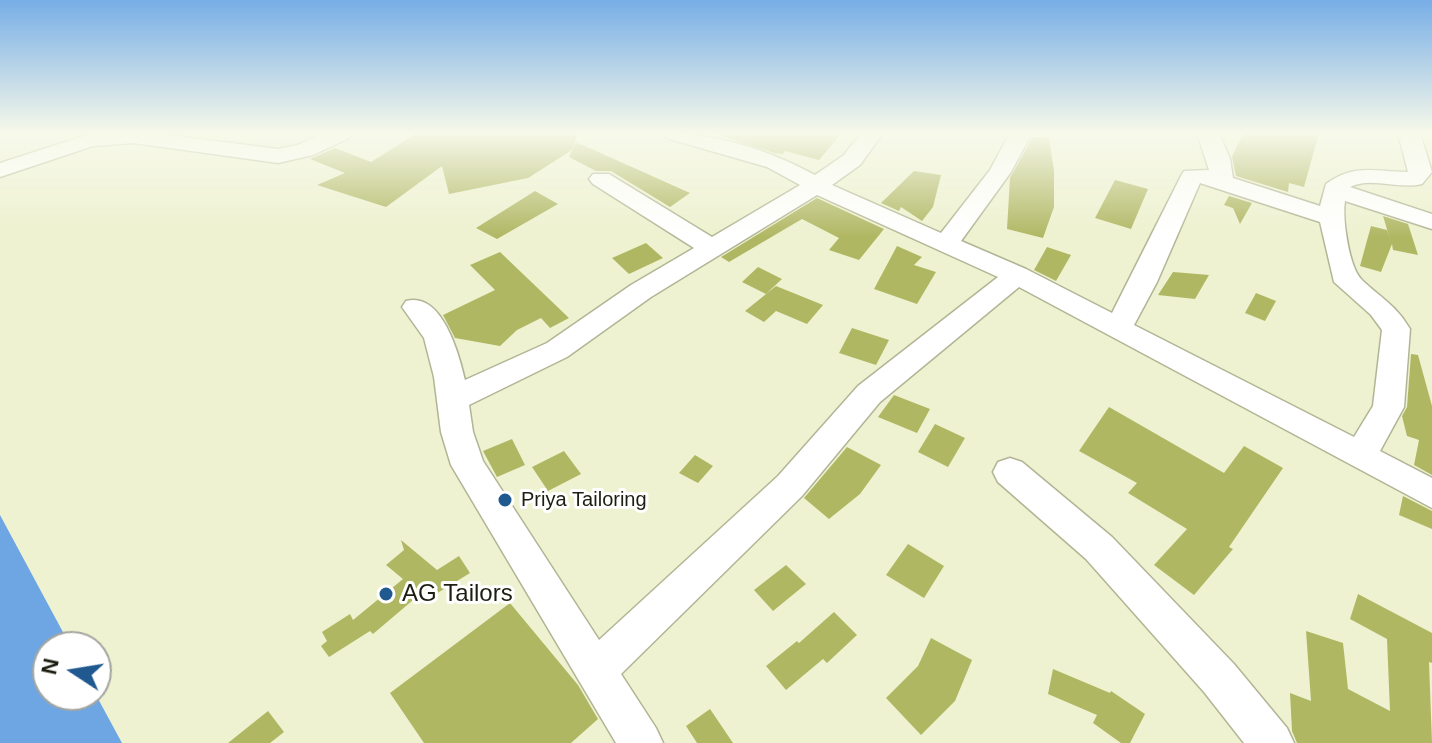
<!DOCTYPE html>
<style>
body{margin:0}
#map{position:relative;width:1432px;height:743px;overflow:hidden;background:#eef2d0;font-family:Arial,sans-serif}
canvas{display:block}
.north{position:absolute;left:32px;top:631px;width:80px;height:80px;box-sizing:border-box;background:#fff;border:2px solid #a5a5a0;border-radius:50%;rotate:282deg;font-size:22px;font-weight:700;line-height:32px;text-align:center;color:#1d1e11}
.north::after{content:'';display:block;margin:auto;width:28px;height:36px;background:#205890;clip-path:polygon(50% 0,100% 100%,50% 72%,0 100%)}
</style>
<div id="map">
<canvas width="1432" height="743"></canvas>
<div class="north">N</div>
</div>
<script>
const c = document.querySelector('canvas').getContext('2d');
c.lineJoin = 'round';
function fill(path, color) { c.fillStyle = color; c.fill(path, 'evenodd'); }
function strokePath(path, color, width, dash) { c.strokeStyle = color; c.lineWidth = width; c.lineCap = dash ? 'butt' : 'round'; c.setLineDash(dash || []); c.stroke(path); }
function label(font, color, halo, rows, align = 'center') {
  c.font = font + ' Arial,sans-serif'; c.lineWidth = 6; c.setLineDash([]); c.textBaseline = 'middle'; c.strokeStyle = halo; c.fillStyle = color; for (const [text, x, y, turn = 0] of rows) {
    c.save(); c.translate(x, y); c.rotate((+turn || 0) * Math.PI / 180); c.textAlign = isNaN(turn) ? turn : align; if (halo) c.strokeText(text, 0, 0); c.fillText(text, 0, 0); c.restore();
  }
}
const water = new Path2D(`
 M0,515L71,647H48V695H96L122,743H0Z`);
const building = new Path2D(`
 M417,133H578L572,150L528,178L449,194L442,166L386,207L317,185L345,173L310,159L335,148L371,162Z
 M713,133H842L819,160L785,151L783,154L774,153Z
 M1243,133H1319L1304,187L1289,183L1288,192L1236,176L1232,157Z
 M1033,137L1049,138L1054,171V207L1043,238L1007,229L1010,178Z
 M576,142L690,193L670,207L611,171H596L569,157Z
 M914,171L941,175L933,207L922,221L901,207L899,211L881,203Z
 M1115,180L1148,189L1131,229L1095,218Z
 M535,191L558,204L497,239L476,228Z
 M1229,196L1252,203L1240,224L1233,208L1224,205Z
 M817,198L884,229L859,260L829,250L839,238L802,219L729,262L721,257Z
 M1383,216L1408,224L1418,255L1393,250L1392,244L1381,272L1360,266L1371,226L1387,230L1390,239Z
 M646,243L663,258L629,274L612,258Z
 M897,246L922,257L914,265L936,272L917,304L874,289Z
 M1047,247L1071,255L1056,281L1034,270Z
 M500,252L569,318L550,328L541,318L517,330L500,346L455,338L443,315L495,290L470,265Z
 M758,267L782,279L766,294L742,282Z
 M1173,272L1209,275L1195,299L1158,295Z
 M776,286L823,305L807,324L776,311L764,322L745,311Z
 M1256,293L1276,301L1265,321L1245,313Z
 M852,328L889,340L876,365L839,353Z
 M1411,354L1418,355L1432,406V475L1414,465L1419,440L1407,436L1402,416L1407,407Z
 M894,395L930,409L917,433L878,417Z
 M1109,407L1224,473L1244,446L1283,468L1229,547L1233,549L1194,595L1154,565L1187,529L1128,493L1137,483L1079,451Z
 M935,424L965,438L948,467L918,452Z
 M512,439L525,465L497,477L483,451Z
 M847,447L881,465L860,494L829,519L804,498Z
 M564,451L581,474L548,491L532,467Z
 M695,455L713,466L698,483L679,473Z
 M1403,496L1432,511V529L1399,515Z
 M401,540L437,570L459,556L470,573L431,597L426,589L373,634L370,631L329,657L321,646L327,641L322,632L350,614L353,620L403,579L386,565L404,550Z
 M908,544L944,566L924,598L886,575Z
 M786,565L806,584L773,611L754,590Z
 M1358,594L1432,633V663L1429,662L1432,743H1297L1292,731L1290,693L1311,701L1306,631L1343,643L1348,689L1390,711L1387,639L1350,619Z
 M510,603L578,685L598,719L571,743H424L390,693Z
 M834,612L857,635L827,663L823,659L786,690L766,666L797,641L799,643Z
 M931,638L972,660L955,701L921,735L886,698L918,666Z
 M1053,669L1110,693L1111,691L1145,714L1130,743H1121L1093,723L1097,715L1048,694Z
 M710,709L733,743H697L686,726Z
 M268,711L284,732L270,743H228Z`);
const minor = new Path2D(`
 M153,133L278,149L298,145L324,133H352L349,138L313,155L278,163L134,143L93,146L0,177V163L90,134Z
 M663,133C716,133 769,150 815,175L844,155L861,133H883L860,165L832,185L941,233L990,170L1010,133H1032L1011,172L961,241L1026,269L1112,313L1181,176L1184,171L1209,170L1197,133H1219L1230,159L1233,178L1320,206L1326,184C1355,163 1374,172 1408,172L1398,133H1420L1432,172L1422,184C1399,190 1371,176 1350,187L1432,214V229L1345,201C1342,218 1349,268 1362,280C1381,298 1396,305 1410,329L1404,407L1380,451L1432,478V508L1019,287L880,402L802,496L621,674L656,728L663,743H616L451,465L441,432L434,377L424,338L402,307L406,301C442,291 459,354 465,380L547,343L631,285L694,248L593,184L589,179L593,174H609L712,237L800,185L767,167L666,138ZM1200,183L1320,222L1334,282L1371,315L1382,330L1373,406L1354,437L1134,325L1157,282ZM817,195L998,277L858,386L778,476L599,640L483,461L473,432L469,405L567,357L651,297Z
 M1010,458L1022,462L1112,537L1234,664L1287,728L1294,743H1244L1204,692L1086,559L998,482L993,472L998,462Z`);
const markers = [
 [505,500,8,"#205890"],
 [386,594,8,"#205890"]
];
const poiNames = [
 ["Priya Tailoring",521,500]
];
const nearPoinames = [
 ["AG Tailors",402,594]
];
fill(water, '#6ea6e3');
fill(building, '#b0b763');
strokePath(minor, '#b2b595', 3);
fill(minor, '#fff');
const sky = c.createLinearGradient(0, 0, 0, 237);
sky.addColorStop(0, '#77aee6');
sky.addColorStop(0.56, '#f7f9ea');
sky.addColorStop(1, '#f7f9ea00');
c.fillStyle = sky;
c.fillRect(0, 0, 1432, 237);
for (const [x, y, r, color] of markers) { const dot = new Path2D(); dot.arc(x, y, r, 0, 2 * Math.PI); c.fillStyle = color; c.fill(dot); strokePath(dot, '#fff', 3); }
label('20px', '#1d1e11', '#fff', poiNames, 'left');
label('24px', '#1d1e11', '#fff', nearPoinames, 'left');
</script>
